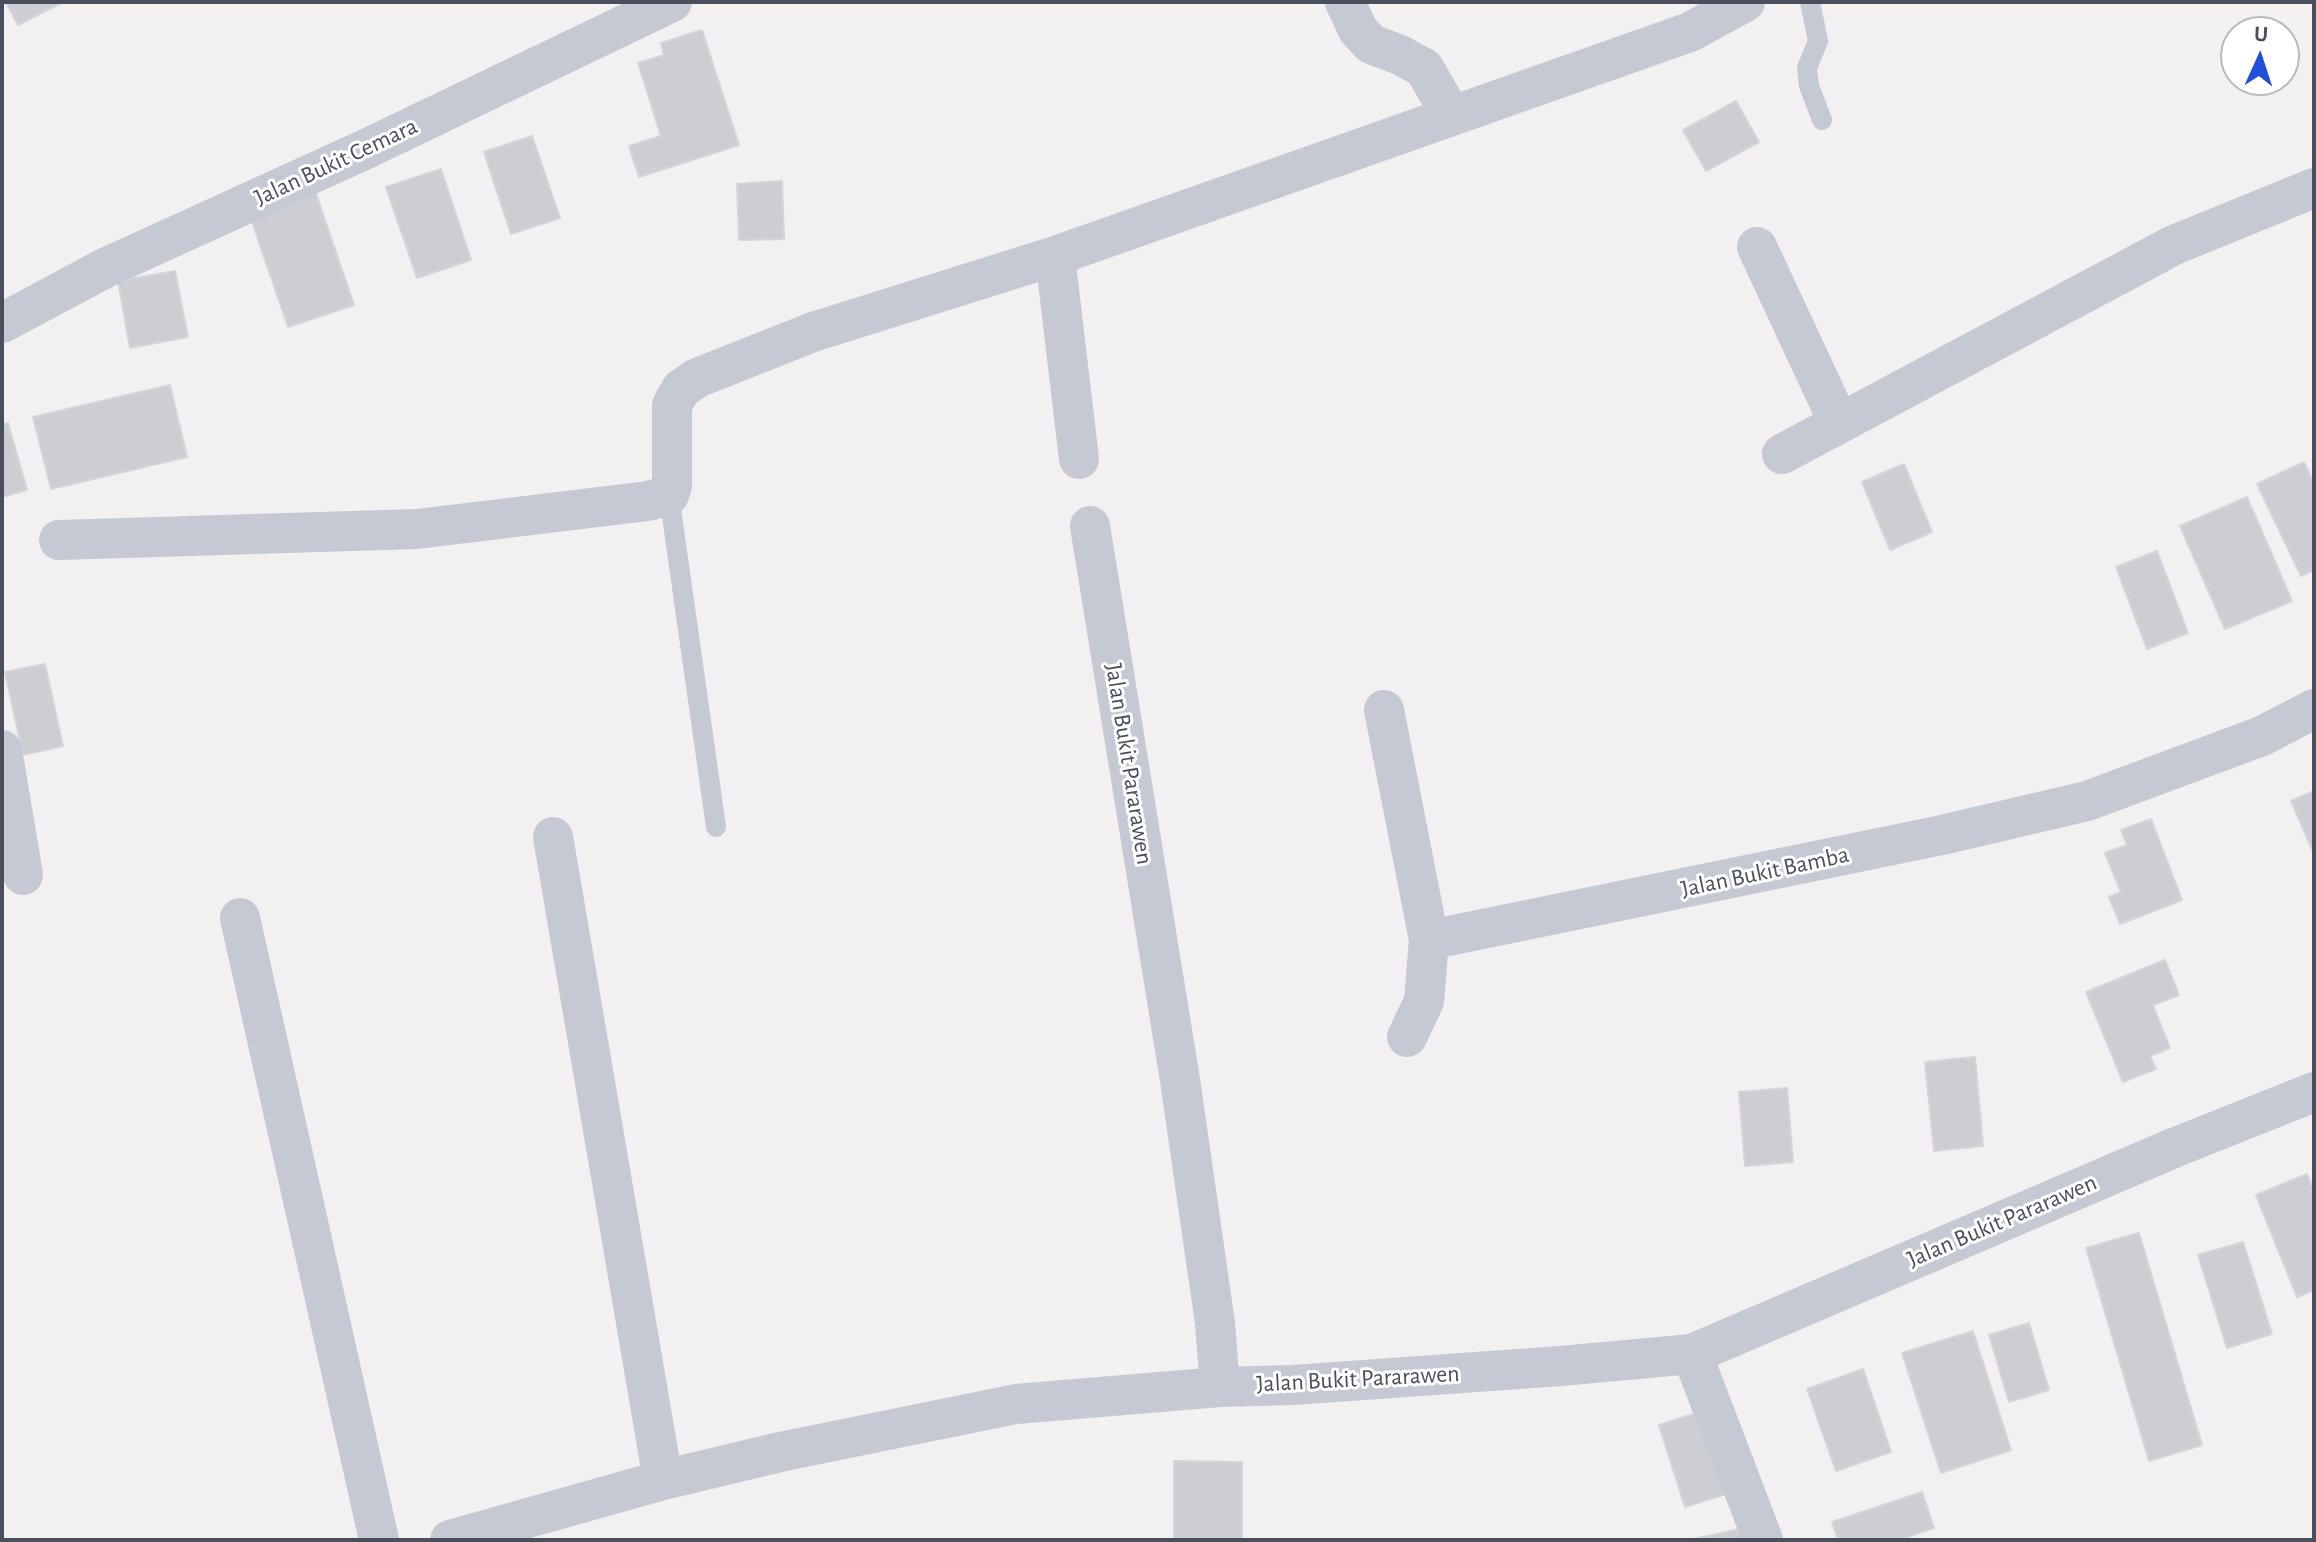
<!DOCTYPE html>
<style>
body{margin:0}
#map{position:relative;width:2316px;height:1542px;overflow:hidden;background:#f2f0f0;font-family:"Alegreya Sans",sans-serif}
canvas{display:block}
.frame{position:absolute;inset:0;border:4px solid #494f5c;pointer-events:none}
.north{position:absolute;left:2220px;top:16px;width:80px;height:80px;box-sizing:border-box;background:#fff;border:2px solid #b6b9be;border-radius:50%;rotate:3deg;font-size:22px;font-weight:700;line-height:32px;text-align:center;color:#494f5c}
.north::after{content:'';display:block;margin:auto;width:28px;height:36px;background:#224fda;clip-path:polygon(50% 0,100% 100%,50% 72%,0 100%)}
</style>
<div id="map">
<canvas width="2316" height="1542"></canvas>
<div class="frame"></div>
<div class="north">U</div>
</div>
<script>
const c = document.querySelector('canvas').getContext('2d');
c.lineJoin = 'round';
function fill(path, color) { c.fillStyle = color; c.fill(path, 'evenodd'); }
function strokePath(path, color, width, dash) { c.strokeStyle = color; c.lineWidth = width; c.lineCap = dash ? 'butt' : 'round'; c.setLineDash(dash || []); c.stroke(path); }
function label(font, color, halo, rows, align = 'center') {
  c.font = font + ' "Alegreya Sans",sans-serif'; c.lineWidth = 6; c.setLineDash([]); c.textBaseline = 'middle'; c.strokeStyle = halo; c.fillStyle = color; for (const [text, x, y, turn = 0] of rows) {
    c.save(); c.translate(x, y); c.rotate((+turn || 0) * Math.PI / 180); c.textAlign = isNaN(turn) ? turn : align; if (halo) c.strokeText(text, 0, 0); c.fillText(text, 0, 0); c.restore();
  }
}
const building = new Path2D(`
 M6,2H63L18,25Z
 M702,30L739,145L639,177L629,146L661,136L638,63L664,55L661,43Z
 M1736,101L1759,142L1706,171L1683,130Z
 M532,136L560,218L511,234L484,152Z
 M441,169L471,260L417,278L386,187Z
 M782,181L784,239L739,240L737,184Z
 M314,188L354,305L288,327L248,210Z
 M175,271L188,337L130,348L118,281Z
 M170,385L187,457L51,489L33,417Z
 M8,423L27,490L2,497V425Z
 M2304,462L2314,484V570L2301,576L2257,484Z
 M1904,464L1932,532L1890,550L1862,482Z
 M2247,497L2292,601L2225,629L2180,526Z
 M2157,551L2188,633L2147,649L2116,567Z
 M45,664L63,746L23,755L5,672Z
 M2314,791V854L2291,801Z
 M2151,819L2182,900L2120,924L2109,897L2121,892L2105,853L2127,845L2121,830Z
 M2165,960L2179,995L2153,1005L2170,1048L2150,1056L2156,1069L2123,1082L2086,992Z
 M1975,1057L1983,1146L1934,1151L1925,1062Z
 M1787,1088L1793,1162L1745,1166L1739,1092Z
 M2307,1174L2314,1191V1290L2297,1297L2256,1195Z
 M2139,1233L2202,1445L2149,1461L2086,1248Z
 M2243,1242L2272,1334L2227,1348L2198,1255Z
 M2029,1323L2049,1390L2009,1402L1989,1335Z
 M1973,1331L2011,1450L1941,1473L1902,1353Z
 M1863,1369L1891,1452L1836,1471L1807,1389Z
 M1703,1411L1729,1493L1685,1507L1659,1425Z
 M1174,1461L1242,1462V1540H1174Z
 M1922,1492L1934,1528L1899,1540H1838L1832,1522Z
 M1756,1525L1759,1540H1690Z`);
const service = new Path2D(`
 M1810,2L1818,41L1807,68L1809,86L1822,120
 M669,495L716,827`);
const minor = new Path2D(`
 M1345,2L1358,30L1371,44L1400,55L1424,68L1451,115
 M1757,247L1839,423
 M2,323L105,268L366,149L672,2
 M1782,454L2174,245L2314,188
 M1079,459L1055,256L1690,32L1745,2
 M1090,526L1180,1080L1215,1323L1220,1387L1293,1385L1561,1366L1692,1354L2176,1147L2314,1092
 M59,540L417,529L648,501L669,495L672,486V405L681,389L697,378L813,332L1055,256
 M1384,710L1429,940L1942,835L2087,801L2262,736L2314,709
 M2,750L23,875
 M553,837L663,1480
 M240,918L379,1540
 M1407,1037L1424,1001L1429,940
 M1692,1354L1763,1540
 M450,1540L663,1480L780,1452L1016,1404L1220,1387`);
const streetNames = [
 ["Jalan Bukit Cemara",336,162,-25],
 ["Jalan Bukit Pararawen",1129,764,81],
 ["Jalan Bukit Bamba",1765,872,-12],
 ["Jalan Bukit Pararawen",2002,1221,-23],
 ["Jalan Bukit Pararawen",1358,1379,-3]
];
fill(building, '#cdced4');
strokePath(building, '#d4d5db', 2);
strokePath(service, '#c4c9d4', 20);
strokePath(minor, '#c4c9d4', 40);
label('24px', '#494f5c', '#fff', streetNames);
</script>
